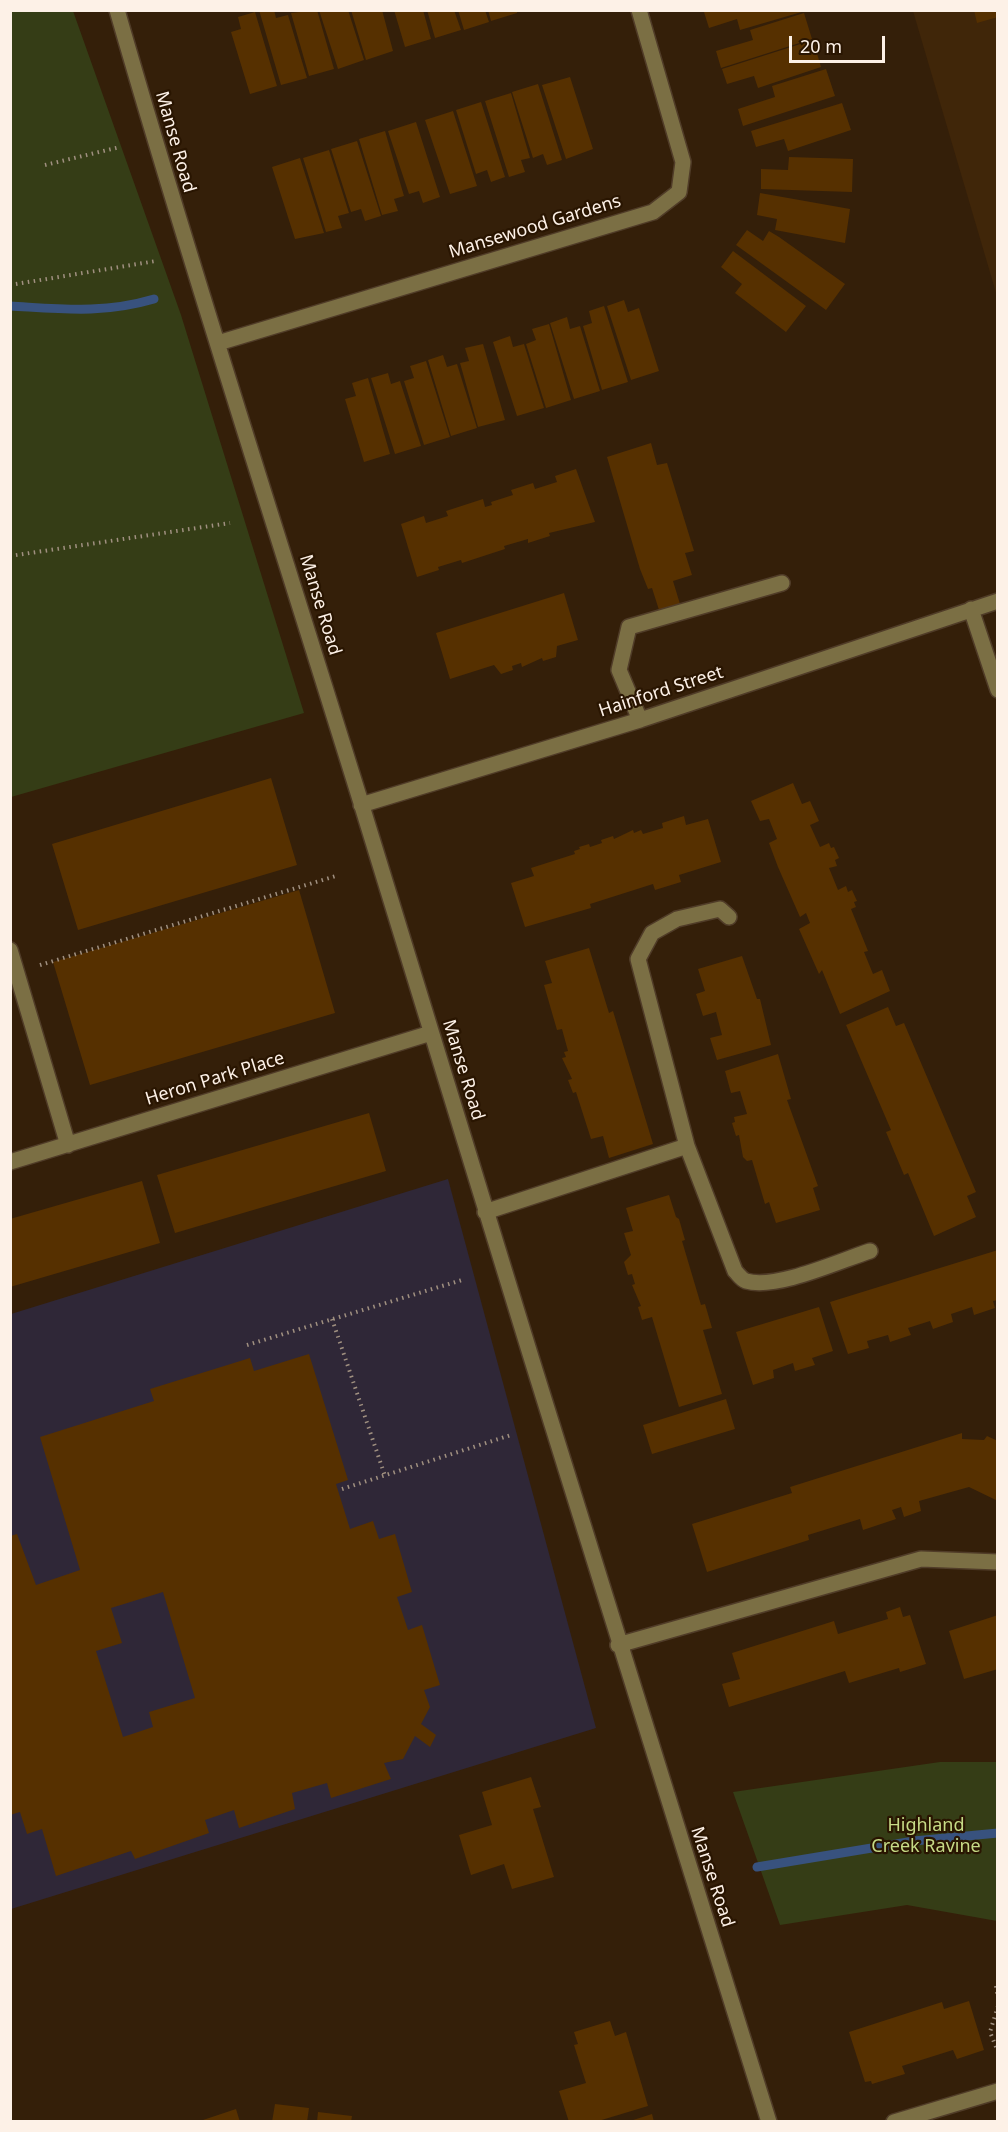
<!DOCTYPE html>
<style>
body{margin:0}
#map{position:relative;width:1008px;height:2132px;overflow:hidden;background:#341f09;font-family:"Noto Sans",sans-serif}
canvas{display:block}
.frame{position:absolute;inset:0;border:12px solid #fdf1e7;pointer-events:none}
.scale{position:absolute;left:789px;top:36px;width:96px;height:27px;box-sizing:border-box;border:3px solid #fdf1e7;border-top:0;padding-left:8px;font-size:18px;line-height:21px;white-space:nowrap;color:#fdf1e7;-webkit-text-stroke:4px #291501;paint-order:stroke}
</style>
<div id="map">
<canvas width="1008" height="2132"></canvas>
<div class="frame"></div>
<div class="scale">20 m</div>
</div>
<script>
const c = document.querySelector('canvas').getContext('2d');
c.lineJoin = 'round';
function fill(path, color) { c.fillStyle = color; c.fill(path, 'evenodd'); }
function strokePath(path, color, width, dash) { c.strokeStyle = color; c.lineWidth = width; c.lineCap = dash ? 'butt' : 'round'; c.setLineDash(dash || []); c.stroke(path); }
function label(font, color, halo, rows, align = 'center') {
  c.font = font + ' "Noto Sans",sans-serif'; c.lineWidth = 4.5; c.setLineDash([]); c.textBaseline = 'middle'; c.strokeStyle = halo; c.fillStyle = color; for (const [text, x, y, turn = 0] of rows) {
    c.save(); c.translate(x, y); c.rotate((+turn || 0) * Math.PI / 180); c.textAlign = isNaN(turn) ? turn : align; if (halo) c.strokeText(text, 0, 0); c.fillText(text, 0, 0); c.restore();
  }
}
const built = new Path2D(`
 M913,11H997V296Z`);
const education = new Path2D(`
 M448,1179L596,1728L11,1909V1314Z`);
const green = new Path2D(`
 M11,10L73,11L181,315L304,713L11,797Z
 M940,1762H997V1921L907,1905L780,1925L733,1792Z`);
const stream = new Path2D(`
 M10,306C63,309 103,314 154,299
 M757,1867L914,1841L998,1833`);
const building = new Path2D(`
 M259,10H274L276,18L288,15L307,78L281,85Z
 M317,10L334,69L309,76L291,13Z
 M319,10H348L364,60L338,69Z
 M351,10H382L393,51L366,60Z
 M394,10H423L431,39L405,47Z
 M427,10H454L461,30L435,38Z
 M458,10H485L489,22L464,30Z
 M488,10H517V13L491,21Z
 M710,10H805V11L740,30L737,19L709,28L704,12Z
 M974,10H998V17L977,23Z
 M255,12L277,86L250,94L231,32L241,29L238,17Z
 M804,13L812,39L721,68L716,51L753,40L750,30Z
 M813,40L821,67L758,88L754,76L727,84L722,69Z
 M826,69L835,96L743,126L738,109L775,97L772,86Z
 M570,77L593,149L566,159L542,85Z
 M538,84L562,160L547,165L543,154L533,158L512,92Z
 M511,93L530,158L521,160L525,172L509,177L485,101Z
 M481,102L505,177L491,182L487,170L476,174L456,110Z
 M842,103L851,130L788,151L784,139L756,147L751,131Z
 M453,111L477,186L450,194L425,120Z
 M416,122L440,197L423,203L419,191L409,194L388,131Z
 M385,131L404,196L394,199L398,211L382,215L359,139Z
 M357,141L381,216L365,221L361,209L351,212L331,149Z
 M329,150L349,213L338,216L342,228L326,232L303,158Z
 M789,157L853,159L852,192L761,189V169L788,170Z
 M300,158L324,233L295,239L272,167Z
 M760,193L850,209L845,243L775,230L777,219L757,215Z
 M747,230L763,241L769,231L779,237L845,284L826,310L736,245Z
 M733,251L806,306L786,332L735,293L742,284L721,267Z
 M624,300L628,312L639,308L659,371L631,380L607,306Z
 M604,306L628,382L602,390L583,326L592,323L589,311Z
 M567,317L570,329L580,326L600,391L574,399L550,323Z
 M549,324L571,400L546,408L526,344L536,340L532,329Z
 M510,336L513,347L524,344L544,408L517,416L493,342Z
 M483,344L505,420L478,427L460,363L469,361L465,348Z
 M443,355L447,367L457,364L477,428L451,436L428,360Z
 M426,361L450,437L424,445L404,381L414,378L410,366Z
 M388,373L391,384L400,381L421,446L395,454L371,378Z
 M368,378L390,454L364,462L345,399L356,396L352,383Z
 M651,443L657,465L667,463L694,551L685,553L692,575L673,581L680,604L659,610L652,588L648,589L640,569L607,457Z
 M576,469L595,522L549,533L550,536L528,543V539L504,546L505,549L462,563L461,560L438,567L439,570L417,577L401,524L424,516L426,523L448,516L446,511L483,499L485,507L492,505L491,502L513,495L511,490L533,483L535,489L557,482L555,476Z
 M564,593L578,640L557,646L556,657L543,661L542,658L522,667L521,663L512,666L513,670L501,674L494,665L450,679L436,633Z
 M271,778L297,865L78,930L52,844Z
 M793,783L802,804L810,801L819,821L810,825L820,847L829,843L831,848L834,847L839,858L835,860L837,866L829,868L838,890L846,886L848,892L852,890L857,901L854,902L856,907L851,909L868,951L864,952L873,974L882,970L890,991L840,1014L822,970L819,974L799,929L810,923L806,913L800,917L778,867L769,843L777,839L769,819L760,821L751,801Z
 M684,816L686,825L708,819L721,862L679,875L681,882L655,890L653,884L590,904L591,908L525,927L511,883L534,876L531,868L575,854L574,851L580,849L579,847L589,844L590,847L602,843L601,840L613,836L614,839L633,830L634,833L641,830L643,834L663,828L662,823Z
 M299,890L335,1013L90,1085L53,962Z
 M589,948L609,1013L613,1011L653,1144L609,1158L603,1136L591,1139L576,1092L573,1093L568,1080L572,1079L562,1058L566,1057L564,1052L568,1051L562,1029L557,1030L544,985L552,983L545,961Z
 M742,956L757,999H760L771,1045L717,1060L710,1038L722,1035L716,1012L703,1016L696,994L705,991L698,969Z
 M888,1007L896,1026L904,1023L976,1192L967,1196L976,1217L934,1236L908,1173L904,1175L886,1132L891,1130L846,1025Z
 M778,1054L791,1099L787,1100L818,1186L813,1188L820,1210L776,1223L769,1202L765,1204L752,1160L747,1161L743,1157L739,1135L736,1136L732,1123L735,1122L734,1117L747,1114L740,1091L731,1093L725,1071Z
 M369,1113L386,1171L175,1233L157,1175Z
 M142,1181L160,1243L10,1287V1219Z
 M669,1195L676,1217L679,1219L685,1240L682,1241L701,1305L705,1304L712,1328L703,1330L722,1394L679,1407L652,1317L642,1320L638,1307L641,1306L632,1285L635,1284L632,1274L628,1275L624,1262L631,1255L624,1233L633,1231L626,1208Z
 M998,1250V1300L993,1301L995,1308L974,1315L972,1307L951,1314L953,1322L933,1329L930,1321L908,1328L911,1335L890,1342L888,1335L867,1341L869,1348L848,1354L830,1302Z
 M819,1307L833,1351L812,1358L815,1365L795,1371L793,1363L773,1370L774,1378L753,1385L736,1332Z
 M309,1354L348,1480L336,1484L350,1529L373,1521L379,1539L395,1534L412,1592L397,1597L408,1630L422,1625L440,1685L424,1690L430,1707L421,1724L436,1735L430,1747L415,1736L403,1759L384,1763L391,1779L331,1798L327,1783L292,1793L295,1809L239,1828L234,1810L205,1820L209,1833L135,1859L131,1851L56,1876L42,1829L27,1834L20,1812L10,1815V1536L17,1534L36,1585L80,1570L40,1437L154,1401L150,1389L250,1358L254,1371ZM163,1592L195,1698L149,1712L153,1727L123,1737L96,1651L122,1643L111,1608Z
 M726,1399L735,1429L652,1454L643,1425Z
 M962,1433V1439L984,1440L987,1436L998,1441V1501L969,1487L919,1501L921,1511L904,1517L901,1507L892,1510L896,1519L863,1530L860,1519L808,1535L809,1540L707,1572L692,1524L792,1493L790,1487Z
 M900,1607L903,1617L910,1615L926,1664L900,1672L899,1668L849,1683L845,1671L729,1707L722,1684L740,1679L732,1653L834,1621L838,1634L888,1619L886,1612Z
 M998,1615V1669L964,1679L949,1631Z
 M531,1777L541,1807L533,1809L554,1877L512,1889L504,1864L471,1875L459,1835L492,1825L482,1792Z
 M969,2001L984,2050L957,2059L953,2050L902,2066L905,2074L872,2084L871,2081L865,2082L849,2032L942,2002L944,2009Z
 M610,2021L615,2036L626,2032L648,2106L595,2122H569L559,2091L586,2083L574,2045L578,2044L574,2032Z
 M275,2104L309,2108L307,2122H272Z
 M236,2109L240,2122H200V2121Z
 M318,2112L352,2116L351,2122H317Z
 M652,2114L654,2122H630V2121Z`);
const path = new Path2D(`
 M45,165L120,147
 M10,285L156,261
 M10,556L230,523
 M40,965L336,876
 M332,1319L385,1476
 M247,1345L462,1280
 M342,1489L511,1435
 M996,1986L998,1998
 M998,2006L990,2032L998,2052`);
const minor = new Path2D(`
 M117,10C194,277 280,541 362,806C497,1245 630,1684 769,2122
 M218,343L653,212L679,192L683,162L639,10
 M971,609L998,690
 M640,720L619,670L629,627L782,583
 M361,805L640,720L998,601
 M729,917L720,909L677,919L652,933L638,959L687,1146L735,1271C739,1275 741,1279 746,1281C776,1290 839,1261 870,1251
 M10,950L68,1145
 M10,1162L431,1033
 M485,1212L687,1146
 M618,1645L921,1559L998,1562
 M894,2122L998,2091`);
const streetNames = [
 ["Manse Road",175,142,74],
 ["Mansewood Gardens",535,227,-17],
 ["Manse Road",320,605,73],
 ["Hainford Street",661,692,-18],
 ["Manse Road",463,1070,73],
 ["Heron Park Place",215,1079,-17],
 ["Manse Road",712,1877,72]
];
const parkNames = [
 ["Highland",926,1826],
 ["Creek Ravine",926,1847]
];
fill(built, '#402609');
fill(education, '#2f2737');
fill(green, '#353d16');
strokePath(stream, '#38527e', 9);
fill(building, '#563000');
strokePath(minor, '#503c28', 18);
strokePath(path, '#a09080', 4, [1.5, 4.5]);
strokePath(minor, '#7b6f44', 15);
label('18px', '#fdf1e7', '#291501', streetNames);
label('18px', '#c6da86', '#291501', parkNames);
</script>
